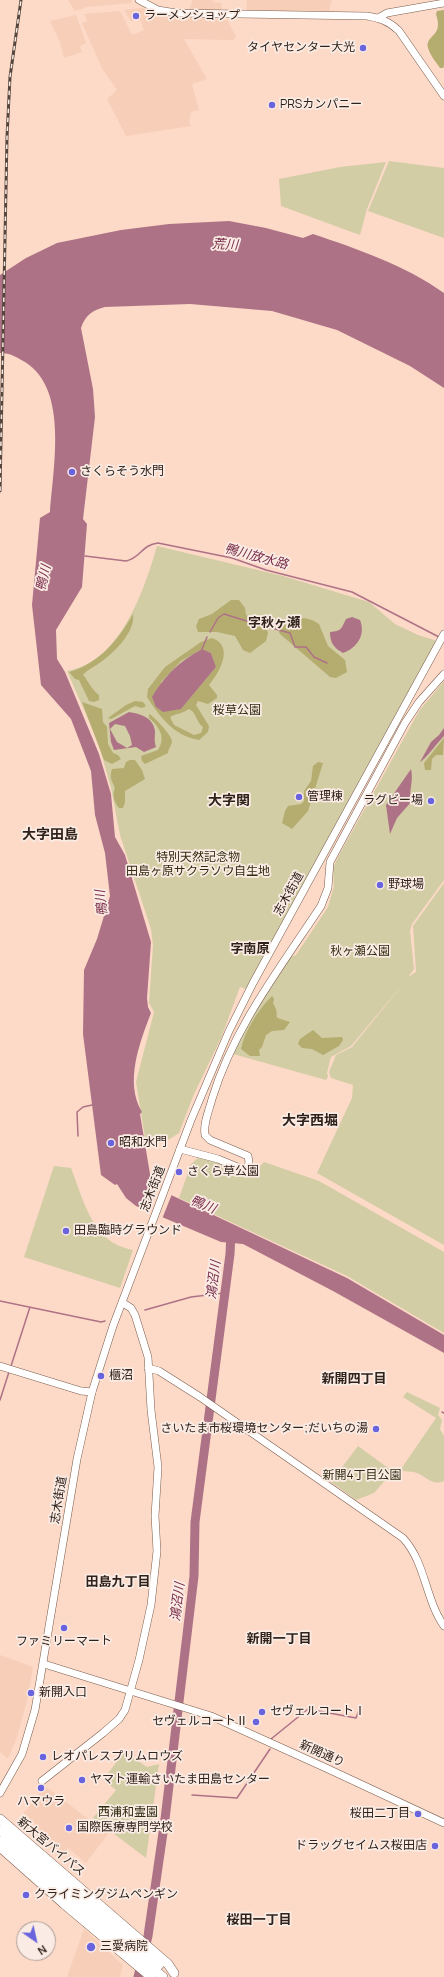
<!DOCTYPE html>
<meta charset="utf-8">
<style>
body{margin:0}
#map{position:relative;width:444px;height:1977px;overflow:hidden;background:#fdd9c7;font-family:Manrope,sans-serif}
canvas{display:block}
.north{position:absolute;left:16px;top:1921px;width:40px;height:40px;box-sizing:border-box;background:#faece4;border:1px solid #a99b94;border-radius:50%;rotate:146deg;font-size:11px;font-weight:700;line-height:16px;text-align:center;color:#2f221b}
.north::after{content:'';display:block;margin:auto;width:14px;height:18px;background:#6964dd;clip-path:polygon(50% 0,100% 100%,50% 72%,0 100%)}
</style>
<div id="map">
<canvas width="444" height="1977"></canvas>
<div class="north">N</div>
</div>
<script>
const c = document.querySelector('canvas').getContext('2d');
c.lineJoin = 'round';
function fill(path, color) { c.fillStyle = color; c.fill(path, 'evenodd'); }
function strokePath(path, color, width, dash) { c.strokeStyle = color; c.lineWidth = width; c.lineCap = dash ? 'butt' : 'round'; c.setLineDash(dash || []); c.stroke(path); }
function label(font, color, halo, rows, align = 'center') {
  c.font = font + ' Manrope,"Noto Sans JP",sans-serif'; c.lineWidth = 3.5; c.setLineDash([]); c.textBaseline = 'middle'; c.strokeStyle = halo; c.fillStyle = color; for (const [text, x, y, turn = 0] of rows) {
    c.save(); c.translate(x, y); c.rotate((+turn || 0) * Math.PI / 180); c.textAlign = isNaN(turn) ? turn : align; if (halo) c.strokeText(text, 0, 0); c.fillText(text, 0, 0); c.restore();
  }
}
const built = new Path2D(`
 M68,0H131L132,1L131,3L87,7L75,11Z
 M193,0H213L212,2L222,3L221,10H189Z
 M247,0H332L329,11H246Z
 M143,8L159,16L227,20L236,36L233,40L184,39L207,79L192,84L199,110L191,112L189,122L191,126L126,136L107,99L117,90L102,68L82,23L87,21L84,14L120,11L132,35L144,30L140,19L131,21L124,10Z
 M76,15L86,43L80,46L82,52L64,58L60,42L50,21Z
 M0,1655L33,1667L28,1696L17,1737L8,1759L0,1752Z
 M45,1786L108,1834L86,1863L68,1848L59,1855L55,1854L47,1844L48,1842L34,1822L24,1813Z
 M84,1929L123,1965L120,1977H67Z`);
const green = new Path2D(`
 M389,161L444,168V238L368,211Z
 M386,162L367,209L360,235L281,206L279,179L340,167Z
 M157,546L283,576L369,602L395,624L418,635L437,641L246,989L240,987L221,1038L194,1094L179,1133L165,1142L146,1144L136,1082L154,1012L149,1003L153,945L151,929L120,835L111,788L98,742L67,671C120,662 144,591 157,546Z
 M444,681V880L412,924L410,931L414,969L408,977L416,972L413,926L444,883V1245L317,1173L352,1098L353,1085L331,1078L329,1072L336,1055L352,1047L408,978L351,1046L331,1057L327,1073L328,1077L326,1080L233,1054L252,1017L291,957L296,955L328,907L334,886L333,868L338,857L419,711Z
 M199,1157L251,1175L264,1162L319,1181L444,1252V1333L347,1276L179,1198L191,1164Z
 M54,1166L71,1168C84,1201 92,1243 133,1250L120,1288L24,1257Z
 M407,1392L440,1408L438,1415L442,1420L440,1429L444,1436V1481C432,1486 427,1477 417,1473C413,1471 407,1472 403,1471L401,1469L436,1418L403,1397Z
 M358,1446L395,1473L389,1476L374,1493L356,1500L331,1482Z
 M124,1752L147,1767L159,1764L146,1858L93,1818L116,1790L103,1780Z`);
const forest = new Path2D(`
 M444,10V66L443,68H440C436,62 430,55 428,48C425,34 444,38 436,14L437,11Z
 M231,600H239L245,608L246,615L265,625L268,633L266,641L250,653L243,650L235,636L217,632H198L196,626L199,619L212,614Z
 M133,614C136,632 112,655 98,664C92,668 87,670 83,675C89,682 91,689 99,695V700L94,702L89,701L79,680L75,679L69,672C99,664 119,639 133,614Z
 M304,618L312,620L319,624L328,646L345,660L347,672L336,678L330,677L280,634L277,628Z
 M212,638C235,646 219,673 209,685L217,695V698L208,704L198,701L196,705L209,726L208,732L199,740C174,736 160,717 147,697L148,689L165,667L201,642ZM202,649L211,653L216,667L181,709L161,682L181,661ZM189,709C197,713 196,722 203,727L201,733L194,735L174,725L170,717C177,713 182,714 189,709Z
 M135,701L143,702L146,706L142,708L135,706L111,719L108,718L126,705Z
 M82,702L102,709L103,722L107,727L108,744L113,753L118,755L121,759L112,764L104,760Z
 M149,714C153,715 172,736 172,741C172,745 168,749 168,753L145,764L142,761L141,756L158,750C166,738 160,727 149,718Z
 M444,738L443,755H436L432,759L431,770H425L424,763Z
 M130,760H135L142,770L145,779L125,791V802L123,808H119C114,802 112,795 115,788C112,781 109,778 112,769L124,768L126,762Z
 M318,762L323,763L308,811L292,829L282,823L285,811L288,806L301,804L304,801V791L311,781L313,766Z
 M272,996L274,999L273,1003C283,1020 267,1015 290,1022L284,1030L272,1031L266,1035L262,1047L259,1050L260,1056H250L241,1049C245,1030 258,1010 272,996Z
 M313,1030L322,1038L342,1037L343,1040L339,1046L323,1055L312,1049L302,1048L298,1044L300,1039Z`);
const water = new Path2D(`
 M229,221L266,228L303,238L313,234C357,249 405,265 444,293V388L410,366L337,330L272,311L190,304L105,307C93,310 85,315 81,328L93,389L95,417L83,519L87,524L82,587L56,630L57,659L65,672L99,754L111,794L115,837L125,855L151,942L147,998L148,1007L151,1013C140,1042 124,1082 142,1112L140,1114L152,1186L347,1278L444,1335V1353L333,1291L243,1244L221,1242L136,1206L126,1198L117,1184L115,1185L101,1175L83,1034L84,970L97,939L110,896L105,853L95,815L91,771L71,719L41,685L32,605L40,518L50,512C53,469 69,389 25,362C16,357 11,353 0,353V275L26,258L57,243L121,230L169,224Z
 M352,617L360,620C366,635 357,648 343,653C334,648 330,643 330,632C342,631 341,629 346,619Z
 M202,649L211,653L216,667L181,709L163,712L156,707L152,697C166,674 179,662 202,649Z
 M129,712C140,714 153,717 155,731C155,736 154,742 156,747L144,752L136,747L114,750L111,742L109,723ZM115,724L125,726L130,736L132,745L127,748L117,742L110,729Z
 M444,728V736C438,742 425,760 420,762L431,742L439,735Z
 M411,769C414,782 408,793 411,802L397,818L390,834L386,805Z`);
const pier = new Path2D(`
 M157,1187L172,1194L162,1219L147,1213Z`);
const stream = new Path2D(`
 M85,556L126,561C141,558 141,545 158,543L232,558L266,570L352,592L439,637
 M275,629L290,633L295,647H306L314,657L327,663
 M210,632L218,618L224,614L266,627
 M202,649L207,637
 M78,1136L77,1112L83,1107L92,1105
 M0,1301L101,1322L105,1321
 M145,1310L191,1297L224,1293
 M11,1366L30,1307
 M0,1400L9,1372
 M442,1412L444,1413
 M271,1739L308,1709L356,1718L359,1710
 M168,1791H171
 M192,1795L237,1798L270,1749`);
const river = new Path2D(`
 M138,1977L148,1936L165,1819L194,1576L195,1522L230,1254L231,1232`);
const secondary = new Path2D(`
 M378,18L387,13L444,3
 M180,1149L218,1159L247,1171L249,1162L248,1156L210,1140L205,1135C203,1123 209,1111 212,1099C234,1027 280,968 321,906L328,888L330,862L405,723L419,702L444,674
 M0,1366L81,1391L92,1392
 M148,1368L159,1371L200,1397L403,1538C426,1563 425,1599 444,1626
 M44,1664L211,1716L326,1768L444,1823
 M42,1781L103,1733L119,1719L125,1710L139,1660L151,1605L157,1551L155,1516L158,1467L151,1410L148,1357L135,1315L131,1308L123,1303`);
const primary = new Path2D(`
 M139,0L158,10L176,13L367,16C379,18 389,21 399,31L444,96
 M0,1793L22,1754L35,1710L77,1459L92,1392L113,1326L191,1120L229,1031L253,983L444,634`);
const highway = new Path2D(`
 M0,1819L168,1964L174,1973
 M0,1830L159,1965
 M3,1840L163,1977
 M0,1847L64,1904L151,1977`);
const rail = new Path2D(`
 M0,491L7,137L10,77L21,0`);
const markers = [
 [136,16,4,"#6964dd"],
 [363,48,4,"#6964dd"],
 [272,105,4,"#6964dd"],
 [72,472,4,"#6964dd"],
 [299,797,4,"#6964dd"],
 [431,801,4,"#6964dd"],
 [380,885,4,"#6964dd"],
 [111,1143,4,"#6964dd"],
 [179,1172,4,"#6964dd"],
 [66,1231,4,"#6964dd"],
 [101,1376,4,"#6964dd"],
 [376,1429,4,"#6964dd"],
 [64,1628,4,"#6964dd"],
 [31,1693,4,"#6964dd"],
 [262,1712,4,"#6964dd"],
 [256,1722,4,"#6964dd"],
 [43,1757,4,"#6964dd"],
 [82,1780,4,"#6964dd"],
 [41,1788,4,"#6964dd"],
 [418,1814,4,"#6964dd"],
 [69,1828,4,"#6964dd"],
 [435,1846,4,"#6964dd"],
 [26,1895,4,"#6964dd"],
 [91,1947,5,"#6964dd"]
];
const poiNames = [
 ["ラーメンショップ",144,16],
 ["タイヤセンター大光",355,48,"right"],
 ["PRSカンパニー",280,105],
 ["さくらそう水門",80,472],
 ["管理棟",307,797],
 ["ラグビー場",423,801,"right"],
 ["野球場",388,885],
 ["昭和水門",119,1143],
 ["さくら草公園",187,1172],
 ["田島臨時グラウンド",74,1231],
 ["櫃沼",109,1376],
 ["さいたま市桜環境センター;だいちの湯",368,1429,"right"],
 ["ファミリーマート",64,1642,"center"],
 ["新開入口",39,1693],
 ["セヴェルコートⅠ",270,1712],
 ["セヴェルコートⅡ",248,1722,"right"],
 ["レオパレスプリムロウズ",51,1757],
 ["ヤマト運輸さいたま田島センター",90,1780],
 ["ハマウラ",41,1802,"center"],
 ["桜田二丁目",410,1814,"right"],
 ["国際医療専門学校",77,1828],
 ["ドラッグセイムス桜田店",427,1846,"right"],
 ["クライミングジムペンギン",34,1895],
 ["三愛病院",100,1947]
];
const parkNames = [
 ["桜草公園",237,711],
 ["特別天然記念物",198,858],
 ["田島ヶ原サクラソウ自生地",198,872],
 ["秋ヶ瀬公園",360,952],
 ["新開4丁目公園",362,1476],
 ["西浦和霊園",128,1813]
];
const streetNames = [
 ["志木街道",289,894,-61],
 ["志木街道",153,1189,-69],
 ["志木街道",59,1500,-81],
 ["新開通り",322,1754,24],
 ["新大宮バイパス",51,1847,40]
];
const waterNames = [
 ["荒川",225,245,3],
 ["鴨川放水路",256,557,15],
 ["鴨川",44,578,-77],
 ["鴨川",102,903,-96],
 ["鴨川",203,1205,22],
 ["鴻沼川",214,1280,-83],
 ["鴻沼川",178,1602,-83]
];
const neighbourhoodNames = [
 ["字秋ヶ瀬",274,623],
 ["字南原",250,949],
 ["新開四丁目",354,1379],
 ["田島九丁目",118,1582],
 ["新開一丁目",279,1639],
 ["桜田一丁目",259,1920]
];
const quarterNames = [
 ["大字関",229,801],
 ["大字田島",50,835],
 ["大字西堀",310,1121]
];
fill(built, '#f7ceb7');
fill(green, '#d2cda5');
fill(forest, '#b5ac70');
fill(water, '#ae7286');
fill(pier, '#fdd9c7');
strokePath(stream, '#ae7286', 1.5);
strokePath(river, '#ae7286', 9);
strokePath(secondary, '#7a5c4c', 8);
strokePath(primary, '#7a5c4c', 8);
strokePath(highway, '#7a5c4c', 10);
strokePath(secondary, '#fff', 7);
strokePath(primary, '#fff', 7);
strokePath(highway, '#fff', 9);
strokePath(rail, '#56453c', 3);
strokePath(rail, '#faece4', 1.5, [4.5]);
for (const [x, y, r, color] of markers) { const dot = new Path2D(); dot.arc(x, y, r, 0, 2 * Math.PI); c.fillStyle = color; c.fill(dot); strokePath(dot, '#faece4', 1.5); }
label('12px', '#2f221b', '#faece4', poiNames, 'left');
label('12px', '#302b10', '#faece4', parkNames);
label('12px', '#2f221b', '#faece4', streetNames);
label('italic 13px', '#792d4b', '#faece4', waterNames);
label('bold 13px', '#2f221b', '#faece4', neighbourhoodNames);
label('bold 14px', '#2f221b', '#faece4', quarterNames);
</script>
